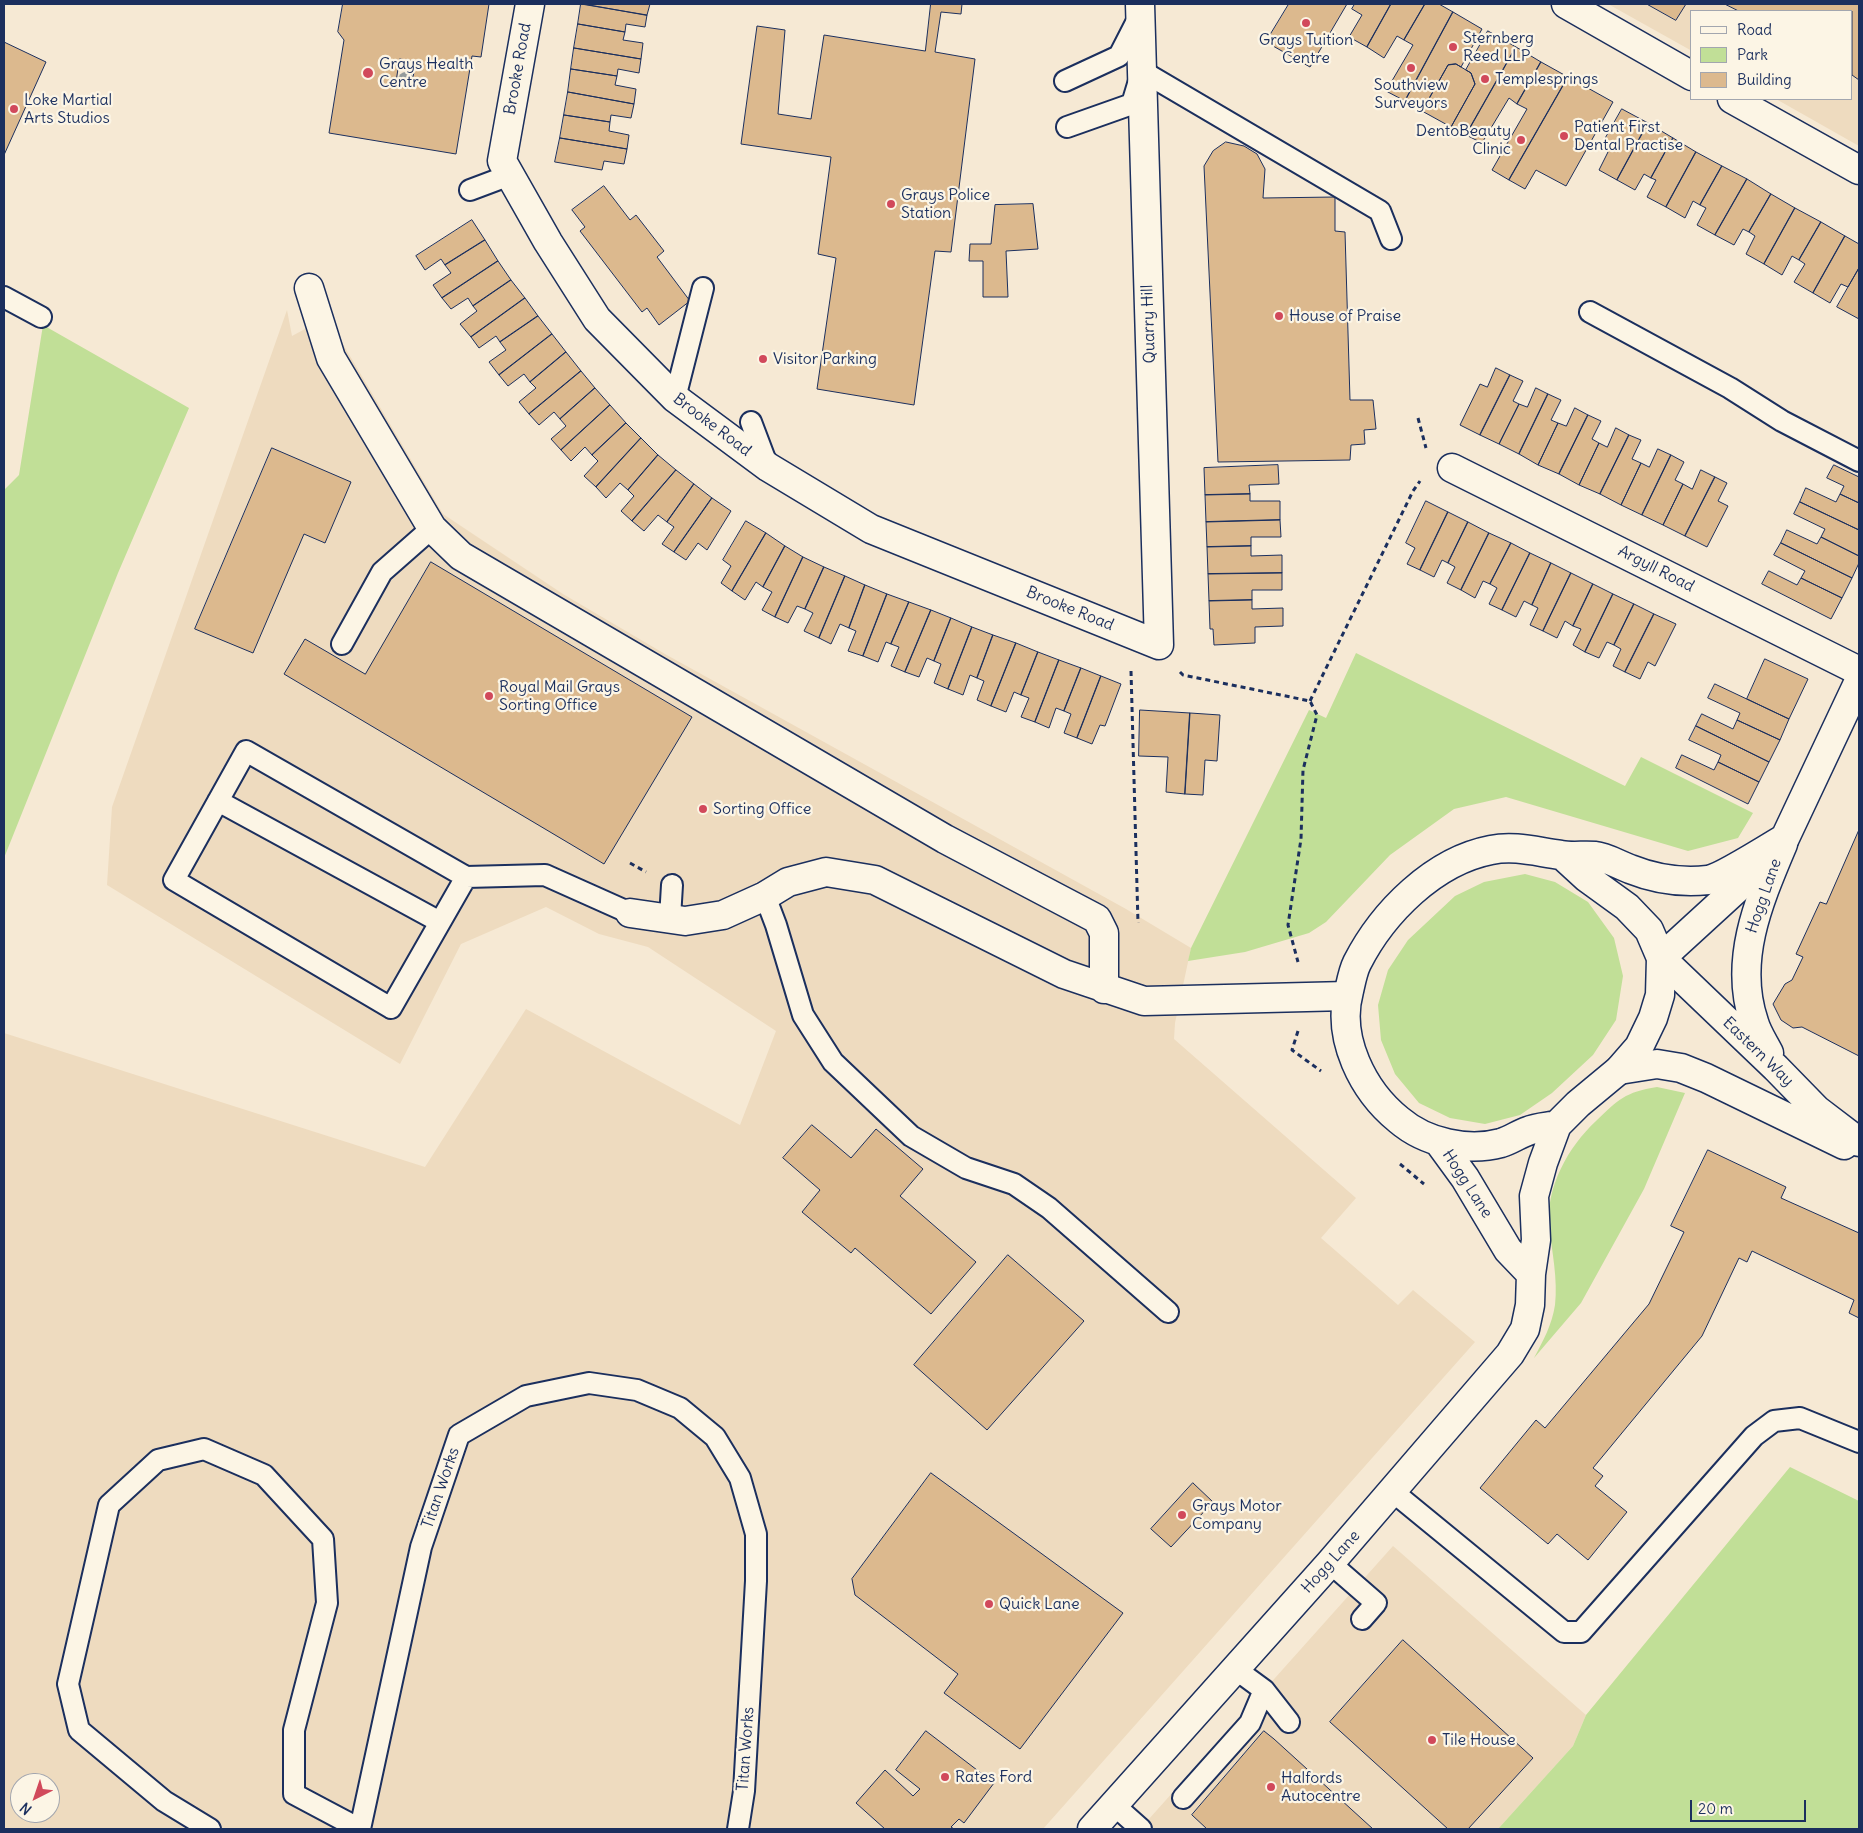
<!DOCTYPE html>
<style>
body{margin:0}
#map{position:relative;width:1863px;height:1833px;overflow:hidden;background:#f6e9d4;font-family:Delius,sans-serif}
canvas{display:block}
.frame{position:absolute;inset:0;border:5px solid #1b2f5e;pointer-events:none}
.legend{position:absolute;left:1690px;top:10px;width:162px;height:90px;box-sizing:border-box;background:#fcf5e5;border:1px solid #a2a6af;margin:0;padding:6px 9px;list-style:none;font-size:15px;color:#1b2f5e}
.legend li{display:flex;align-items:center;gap:10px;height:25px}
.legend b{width:25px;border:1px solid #a2a6af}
.north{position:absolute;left:10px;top:1773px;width:50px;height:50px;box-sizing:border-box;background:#fcf5e5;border:1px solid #a2a6af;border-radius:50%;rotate:221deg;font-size:14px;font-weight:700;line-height:20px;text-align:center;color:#1b2f5e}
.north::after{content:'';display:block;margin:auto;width:18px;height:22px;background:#d1495b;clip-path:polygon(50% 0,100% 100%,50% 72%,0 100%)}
.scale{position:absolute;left:1690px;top:1800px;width:116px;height:22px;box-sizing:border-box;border:2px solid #1b2f5e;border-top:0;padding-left:6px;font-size:15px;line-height:18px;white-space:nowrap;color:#1b2f5e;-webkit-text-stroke:4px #fcf5e5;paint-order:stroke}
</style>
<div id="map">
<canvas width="1863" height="1833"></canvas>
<div class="frame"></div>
<ul class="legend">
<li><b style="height:6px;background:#fcf5e5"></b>Road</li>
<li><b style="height:14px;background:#c1df97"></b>Park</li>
<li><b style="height:14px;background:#dcb98e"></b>Building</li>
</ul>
<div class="north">N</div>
<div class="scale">20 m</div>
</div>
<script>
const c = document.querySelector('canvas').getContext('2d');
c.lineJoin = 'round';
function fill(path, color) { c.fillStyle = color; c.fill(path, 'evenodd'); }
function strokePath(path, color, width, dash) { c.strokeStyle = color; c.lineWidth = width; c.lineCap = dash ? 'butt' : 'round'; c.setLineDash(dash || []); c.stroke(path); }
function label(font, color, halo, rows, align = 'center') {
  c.font = font + ' Delius,sans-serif'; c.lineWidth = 4.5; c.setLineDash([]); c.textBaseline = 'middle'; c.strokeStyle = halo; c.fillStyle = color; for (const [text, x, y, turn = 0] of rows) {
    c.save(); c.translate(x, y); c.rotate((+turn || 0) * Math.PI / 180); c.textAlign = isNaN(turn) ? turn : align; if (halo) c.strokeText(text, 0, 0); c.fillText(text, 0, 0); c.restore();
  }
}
const built = new Path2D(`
 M1608,4H1859V146L1776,99H1852V11H1692V51Z
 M287,310L292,336L327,317L443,514L563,594L665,654L1126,909L1191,948L1175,1023L1174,1039L1356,1198L1321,1238L1398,1305L1413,1290L1475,1342L1043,1829H4V1033L425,1167L526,1009L740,1125L776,1031L648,947L599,934L546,907L461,944L400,1064L107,885L112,807ZM20,1783H50V1813H20Z
 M1393,1546L1586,1715L1573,1746L1498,1829H1140Z`);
const green = new Path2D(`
 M43,325L189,408L118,573L4,858V490L19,475Z
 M1356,653L1625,786L1641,757L1753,813L1738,838L1688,851L1506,797L1454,809L1390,855L1326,922L1309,933L1245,952L1188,961L1191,948L1309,710L1326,718Z
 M1525,874L1555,882L1588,902L1614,938L1623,976L1616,1020L1593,1055L1552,1093L1520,1115L1485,1124L1450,1118L1419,1103L1395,1074L1381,1040L1378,1005L1388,970L1408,940L1455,896L1484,882Z
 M1657,1087L1685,1093L1644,1189L1581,1303L1534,1358C1543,1341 1552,1325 1555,1305C1558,1280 1552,1251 1549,1226C1546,1187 1568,1147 1596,1121C1618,1100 1625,1092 1657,1087Z
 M1790,1467L1859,1501V1829H1498L1573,1746L1586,1715Z`);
const building = new Path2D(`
 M343,4H489L481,57L472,56L456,154L329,133L344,40L338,32ZM400,59L416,62L411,87L396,84Z
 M581,4L647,15L645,27L626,24L625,32L578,24Z
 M584,4H650L647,15Z
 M931,4H962L961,14L941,12L935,52L975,59L951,252L935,251L914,405L817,389L836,258L818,254L831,157L741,144L757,26L785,30L778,114L811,119L824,35L925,51Z
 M1289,4H1347L1310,67L1266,42Z
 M1355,4H1391L1367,47L1349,37L1362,15L1352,9Z
 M1391,4H1425L1404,40L1397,36L1384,58L1367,47Z
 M1425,4H1439L1453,12L1405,101L1386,91L1413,45L1404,40Z
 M1647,4H1686L1676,20Z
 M1725,4H1859V80L1852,75V11H1739Z
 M1453,12L1482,29L1461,67L1456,64L1448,65L1422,111L1405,101Z
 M578,24L625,32L623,40L643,43L641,59L574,48Z
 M1488,31L1516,47L1466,135L1451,127L1475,84L1471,73L1466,70Z
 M4,42L46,62L4,155Z
 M1516,47L1541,62L1517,104L1509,98L1482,143L1466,135Z
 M574,48L641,59L639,73L618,69L617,76L571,69Z
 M1541,62L1568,77L1509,180L1492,170L1527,109L1517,104Z
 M1456,64L1471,73L1475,84L1451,127L1422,111L1448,65Z
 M571,69L617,76L615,85L636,89L634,104L568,92Z
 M1568,77L1613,102L1566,186L1536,170L1525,189L1509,180Z
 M568,92L634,104L631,118L611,115L610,122L564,115Z
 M1622,109L1648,123L1617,180L1599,170L1608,152L1600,148Z
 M564,115L610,122L609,131L629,135L627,149L560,138Z
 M1648,123L1673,138L1651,178L1644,174L1635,190L1617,180Z
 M560,138L627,149L624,164L604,161L602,170L555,162Z
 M1673,138L1696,152L1666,207L1647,197L1656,180L1651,178Z
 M1226,142L1244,146L1257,154L1265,169L1263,198L1335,197V231L1345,232L1350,400H1373L1376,429L1364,430L1365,444L1351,445L1350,460L1218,462L1204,166L1213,151Z
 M1696,152L1722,166L1700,205L1693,201L1685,218L1666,207Z
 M1722,166L1747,179L1715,235L1697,225L1706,208L1700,205Z
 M1747,179L1771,194L1749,232L1743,229L1734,245L1715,235Z
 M604,186L630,220L636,215L664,251L657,257L690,301L659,325L647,308L642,312L580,231L585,227L572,210Z
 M1771,194L1795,208L1764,264L1746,254L1755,236L1749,232Z
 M1033,204L1038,249L1006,251L1008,297H983V261H969L970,244H991L995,205Z
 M1795,208L1821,222L1799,260L1792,256L1782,275L1764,264Z
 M472,220L485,240L445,265L441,259L425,270L416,256Z
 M1821,222L1845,236L1813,293L1794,282L1805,264L1799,260Z
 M1845,236L1859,244V268L1848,287L1841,284L1830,303L1813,293Z
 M485,240L498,261L442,298L433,285L451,273L445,265Z
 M498,261L511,280L473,306L468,298L451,309L442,298Z
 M1859,268V319L1837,307Z
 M511,280L525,298L471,337L460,324L477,311L473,306Z
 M525,298L538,316L500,342L496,336L479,348L471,337Z
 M538,316L552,334L499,375L489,362L506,350L500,342Z
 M552,334L566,352L530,382L524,374L508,386L499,375Z
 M566,352L581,371L529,414L519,402L536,388L530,382Z
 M1496,368L1510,375L1480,435L1460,425L1480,384L1487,387Z
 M581,371L595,388L560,419L554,412L539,425L529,414Z
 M1510,375L1523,381L1513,401L1519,404L1499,444L1480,435Z
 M595,388L610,405L561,450L551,439L566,426L560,419Z
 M1536,388L1548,394L1519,454L1499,444L1519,404L1527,407Z
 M1548,394L1561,400L1551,420L1558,423L1538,465L1519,454Z
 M610,405L626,423L592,455L585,447L571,461L561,450Z
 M1575,408L1588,415L1559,474L1538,465L1558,423L1566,426Z
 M1588,415L1601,421L1592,439L1599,443L1579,485L1559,474Z
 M626,423L641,438L596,487L584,476L598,461L592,455Z
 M1616,428L1629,435L1600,494L1579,485L1599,443L1607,447Z
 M1629,435L1641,440L1632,459L1641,463L1621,505L1600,494Z
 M641,438L658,455L628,490L620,483L606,498L596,487Z
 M272,448L351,482L325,543L304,534L253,653L195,629Z
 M1658,449L1671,455L1642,515L1621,505L1641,463L1649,467Z
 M658,455L676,470L632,521L621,511L634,496L628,490Z
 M1671,455L1684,462L1675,480L1683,484L1663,525L1642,515Z
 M1278,465L1279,484L1249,485L1250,494L1205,495L1204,468Z
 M1834,465L1859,477V503L1840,494L1844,486L1827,478Z
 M676,470L694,484L667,522L658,515L644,531L632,521Z
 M1701,470L1715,477L1685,536L1663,525L1683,484L1692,489Z
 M1715,477L1727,483L1718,501L1728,506L1707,547L1685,536Z
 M694,484L712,498L674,552L662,544L674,527L667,522Z
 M1806,488L1836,502L1840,494L1859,503V530L1800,502Z
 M1250,494V501H1280V520L1206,522L1205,495Z
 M712,498L731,511L707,550L698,543L686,560L674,552Z
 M1426,501L1448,512L1420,570L1407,564L1415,548L1406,543Z
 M1800,502L1859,530V556L1821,537L1825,529L1794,514Z
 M1448,512L1468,522L1448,563L1442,560L1434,577L1420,570Z
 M1280,520L1281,537H1251V546L1207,547L1206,522Z
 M746,521L766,533L732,591L721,583L731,566L723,560Z
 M1468,522L1489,533L1461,590L1447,583L1455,567L1448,563Z
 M1787,530L1817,544L1821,537L1859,556V563L1852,578L1781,543Z
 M766,533L785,546L763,587L756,582L745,600L732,591Z
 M1489,533L1511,543L1490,584L1483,581L1475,598L1461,590Z
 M1511,543L1530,553L1502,610L1489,604L1497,588L1490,584Z
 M1781,543L1852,578L1842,598L1801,578L1805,571L1774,555Z
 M785,546L803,557L775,617L762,610L772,592L763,587Z
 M1251,546V556L1282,555V573L1208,574L1207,547Z
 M1530,553L1551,563L1532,605L1524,601L1516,617L1502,610Z
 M803,557L824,567L805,609L797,606L788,623L775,617Z
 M431,562L692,717L604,864L284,674L305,639L365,674Z
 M1551,563L1571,573L1543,631L1530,625L1538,608L1532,605Z
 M824,567L845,576L819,638L804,631L813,613L805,609Z
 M1769,571L1797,585L1801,578L1842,598L1831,619L1762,584Z
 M1282,573V590H1252V600L1209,601L1208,574Z
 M1571,573L1593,584L1573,626L1565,621L1557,638L1543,631Z
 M845,576L865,585L849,628L840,624L831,644L819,638Z
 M1593,584L1613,594L1585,652L1573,645L1581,629L1573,626Z
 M865,585L887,594L863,656L848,651L856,631L849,628Z
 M887,594L909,602L891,644L886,642L878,662L863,656Z
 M1613,594L1634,604L1614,645L1607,642L1599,658L1585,652Z
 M1252,600V609L1283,608V626L1255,627V643L1214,645L1213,629H1210L1209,601Z
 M909,602L931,610L905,672L891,666L899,647L891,644Z
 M1634,604L1654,614L1625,672L1613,666L1621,649L1614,645Z
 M931,610L951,618L934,661L927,658L919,677L905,672Z
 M1654,614L1676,624L1655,666L1648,662L1640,679L1625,672Z
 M951,618L972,627L948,689L934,683L941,664L934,661Z
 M972,627L993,635L977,678L970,675L963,695L948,689Z
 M993,635L1016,643L991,706L977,700L984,681L977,678Z
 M1016,643L1038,652L1021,695L1014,692L1006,712L991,706Z
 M1038,652L1059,660L1035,722L1021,717L1029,698L1021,695Z
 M1765,659L1808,679L1789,719L1747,699Z
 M1059,660L1081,668L1064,711L1056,708L1049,728L1035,722Z
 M1081,668L1101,676L1077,738L1064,733L1071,714L1064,711Z
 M1101,676L1121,684L1105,726L1100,725L1092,744L1077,738Z
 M1715,684L1789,719L1780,740L1737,720L1740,713L1708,698Z
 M1140,710L1190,713L1185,794L1166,792L1168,757L1139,756Z
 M1190,713L1220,715L1217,761L1205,760L1203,795L1185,794Z
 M1702,714L1733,729L1737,720L1780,740L1769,762L1696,726Z
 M1696,726L1769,762L1759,782L1718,762L1721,755L1689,740Z
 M1682,755L1714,770L1718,762L1759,782L1748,804L1676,768Z
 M1859,830V1056L1802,1027L1793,1028L1781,1020L1773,1004L1785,984L1792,980L1803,957L1796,954L1820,902L1826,904Z
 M812,1125L851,1158L876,1129L923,1169L900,1196L976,1262L931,1314L855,1248L851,1253L802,1212L820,1190L783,1158Z
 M1708,1150L1786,1187L1781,1198L1859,1233V1318L1849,1313L1854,1300L1752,1251L1747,1262L1739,1258L1702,1336L1593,1468L1603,1476L1595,1486L1627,1512L1588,1560L1557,1534L1548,1544L1480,1488L1536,1420L1545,1428L1649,1304L1684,1232L1671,1226Z
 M1008,1255L1084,1321L987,1430L914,1365Z
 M931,1473L1123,1613L1020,1749L944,1693L958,1674L855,1595L852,1579Z
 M1193,1483L1213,1502L1171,1547L1151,1529Z
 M1403,1640L1533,1758L1468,1829H1448L1330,1722Z
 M926,1731L994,1783L964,1823L959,1819L951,1827L954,1829H885L856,1803L885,1770L913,1796L920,1789L896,1770Z
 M1264,1731L1274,1739L1373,1829H1207L1192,1815Z`);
const path = new Path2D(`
 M1418,418L1426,448
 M1131,671L1138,923
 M1180,672L1183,675L1310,701L1317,715L1303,770L1301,839L1288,925L1298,962
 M1310,701L1413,491L1420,481
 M630,863L646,872
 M1298,1031L1292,1050L1321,1071
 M1400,1164L1424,1184`);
const service = new Path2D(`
 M1065,81L1119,56L1140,15
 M1067,127L1132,104L1142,71L1380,211L1391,239
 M470,190L510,175
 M4,297L41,317
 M1590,312L1730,388L1782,421L1859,461
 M675,398L703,288
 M751,422L768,467
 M342,644L382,572L432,528
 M218,801L440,922
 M466,877L391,1008L174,880L246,751L466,877L545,875L630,913
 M765,896L776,925L803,1015L833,1062L911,1136L966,1168L1014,1184L1049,1208L1168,1312
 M670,918L672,885
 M1392,1491L1564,1632H1581L1754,1436L1774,1421L1800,1418L1859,1442
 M1330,1563L1376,1603L1362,1619
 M1234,1668L1264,1690L1289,1722
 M1183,1798L1250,1723L1264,1690
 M1114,1805L1141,1829
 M210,1829L164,1801L79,1730L68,1684L109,1505L158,1460L204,1449L264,1475L323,1539L327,1603L294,1730V1794L360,1829
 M360,1829L421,1547L459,1435L526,1396L589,1383L637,1390L680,1408L715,1437L740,1478L756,1534V1581L744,1791L738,1829`);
const minor = new Path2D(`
 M530,4L502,161L548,242L597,319L675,398L768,467L871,529L1159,645L1140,4
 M309,288L331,358L432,528L461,556L945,839L1097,919L1104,933V989
 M1452,468L1859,671
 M630,913L685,921L723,915L765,896L788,882L826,872L875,880L1064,974L1144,1001L1347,996`);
const tertiary = new Path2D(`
 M1661,958L1776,1068L1817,1110L1859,1142
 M1769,1053C1764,1043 1757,1033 1754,1022C1733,960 1759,901 1783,844
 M1619,1070L1657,1064L1681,1068L1706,1078L1844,1145`);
const primary = new Path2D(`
 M1566,4L1692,76
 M1732,99L1859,170
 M1661,958L1767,861L1785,838L1859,681
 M1557,1125C1548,1127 1537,1127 1528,1131C1519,1134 1511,1140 1501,1143C1468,1152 1426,1143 1399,1120C1363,1091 1336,1038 1349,991C1351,982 1353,971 1357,963C1383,912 1434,861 1491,850C1515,845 1537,852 1561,855C1572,857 1584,855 1595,856C1606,857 1619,865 1630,869C1655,879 1681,883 1708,880C1721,878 1770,847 1785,838
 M1438,1141L1465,1178L1508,1250L1531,1274
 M1092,1829L1330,1563L1510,1354L1525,1329L1530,1305L1531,1274L1536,1240L1534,1196L1543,1163L1557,1125L1578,1104L1619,1070L1639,1047L1653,1018L1660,995L1661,958L1649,930L1627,907L1587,878L1563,856`);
const trees = [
 [406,80]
];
const markers = [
 [1306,23,5,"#d1495b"],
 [1453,47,5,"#d1495b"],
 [1411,68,5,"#d1495b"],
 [368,73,6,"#d1495b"],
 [1485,79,5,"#d1495b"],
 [14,109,5,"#d1495b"],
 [1564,136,5,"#d1495b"],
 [1521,140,5,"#d1495b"],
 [891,204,5,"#d1495b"],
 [1279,316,5,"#d1495b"],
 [763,359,5,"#d1495b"],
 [489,696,5,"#d1495b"],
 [703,809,5,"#d1495b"],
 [1182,1515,5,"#d1495b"],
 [989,1604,5,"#d1495b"],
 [1432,1740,5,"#d1495b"],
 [945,1777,5,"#d1495b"],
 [1271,1787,5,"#d1495b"]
];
const poiNames = [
 ["Sternberg",1463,38],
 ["Reed LLP",1463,56],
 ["Grays Tuition",1306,40,"center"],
 ["Centre",1306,58,"center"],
 ["Grays Health",379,64],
 ["Centre",379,82],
 ["Templesprings",1495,79],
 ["Southview",1411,85,"center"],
 ["Surveyors",1411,103,"center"],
 ["Loke Martial",24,100],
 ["Arts Studios",24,118],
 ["Patient First",1574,127],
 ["Dental Practise",1574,145],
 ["DentoBeauty",1511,131,"right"],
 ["Clinic",1511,149,"right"],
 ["Grays Police",901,195],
 ["Station",901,213],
 ["House of Praise",1289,316],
 ["Visitor Parking",773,359],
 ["Royal Mail Grays",499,687],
 ["Sorting Office",499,705],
 ["Sorting Office",713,809],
 ["Grays Motor",1192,1506],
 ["Company",1192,1524],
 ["Quick Lane",999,1604],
 ["Tile House",1442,1740],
 ["Rates Ford",955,1777],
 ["Halfords",1281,1778],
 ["Autocentre",1281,1796]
];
const streetNames = [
 ["Brooke Road",518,69,-80],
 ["Quarry Hill",1149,324,-92],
 ["Brooke Road",712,425,37],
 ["Argyll Road",1656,569,27],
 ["Brooke Road",1070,609,22],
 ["Hogg Lane",1764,896,-71],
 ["Eastern Way",1758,1052,44],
 ["Hogg Lane",1467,1184,57],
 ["Titan Works",441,1488,-71],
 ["Hogg Lane",1331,1562,-48],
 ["Titan Works",746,1749,-86]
];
fill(built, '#eedbbf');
fill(green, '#c1df97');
fill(building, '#dcb98e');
strokePath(building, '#1b2f5e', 1);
strokePath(service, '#1b2f5e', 24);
strokePath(minor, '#1b2f5e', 31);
strokePath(tertiary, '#1b2f5e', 31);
strokePath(primary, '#1b2f5e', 31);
strokePath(path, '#1b2f5e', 3, [5, 4]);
strokePath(service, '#fcf5e5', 20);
strokePath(minor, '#fcf5e5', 28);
strokePath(tertiary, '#fcf5e5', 28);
strokePath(primary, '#fcf5e5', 28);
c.fillStyle = '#949b9b';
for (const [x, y] of trees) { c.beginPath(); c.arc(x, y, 8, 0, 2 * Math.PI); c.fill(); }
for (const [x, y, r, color] of markers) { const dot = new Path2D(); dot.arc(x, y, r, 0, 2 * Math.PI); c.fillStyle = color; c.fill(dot); strokePath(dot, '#fcf5e5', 2); }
label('16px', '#1b2f5e', '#fcf5e5', poiNames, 'left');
label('16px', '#1b2f5e', '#fcf5e5', streetNames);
</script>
